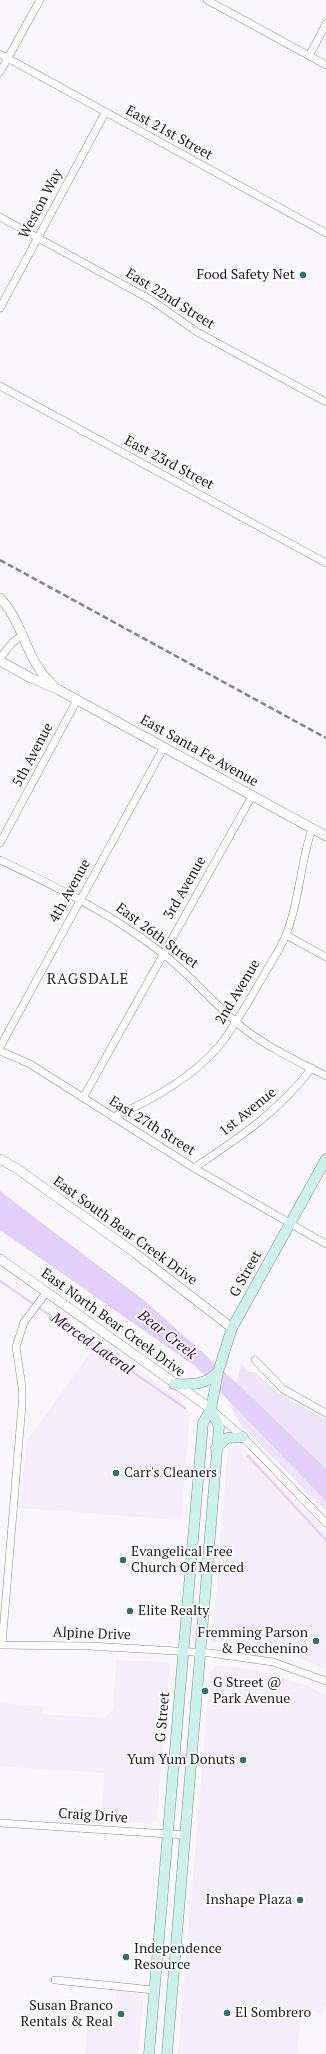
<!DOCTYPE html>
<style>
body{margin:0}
canvas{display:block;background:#f9f7fb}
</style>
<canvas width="326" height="2054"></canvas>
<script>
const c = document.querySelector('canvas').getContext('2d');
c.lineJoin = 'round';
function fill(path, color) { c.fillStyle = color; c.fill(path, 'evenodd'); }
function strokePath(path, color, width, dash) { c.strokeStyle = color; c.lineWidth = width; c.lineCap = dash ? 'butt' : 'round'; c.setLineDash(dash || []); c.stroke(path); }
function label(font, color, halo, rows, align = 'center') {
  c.font = font + ' "PT Serif",serif'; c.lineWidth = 3.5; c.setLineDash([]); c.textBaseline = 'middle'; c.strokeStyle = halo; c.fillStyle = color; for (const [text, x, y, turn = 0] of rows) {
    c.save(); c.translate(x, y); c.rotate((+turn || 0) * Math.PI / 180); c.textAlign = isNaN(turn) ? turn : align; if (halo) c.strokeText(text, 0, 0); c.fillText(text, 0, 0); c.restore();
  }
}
const built = new Path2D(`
 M98,1342L182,1401L190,1415L181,1520L19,1508L27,1441Z
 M238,1444L326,1532V1669L299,1658L260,1648L212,1642L228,1447Z
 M116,1660L166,1662L170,1665L157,1819L150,1824L103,1820L104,1773L0,1766V1703L43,1706L41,1714L104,1718L113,1710Z
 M217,1665L256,1670L308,1686L326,1695V2006L322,2013L302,2010L297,2054H178L210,1673Z
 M116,1990L138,1993L144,1996L138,2054H85L87,2030H113Z`);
const green = new Path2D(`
 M241,1364L249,1372H255L278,1393L326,1420V1511L241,1425L231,1407Z`);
const water = new Path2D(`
 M0,1191L145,1301L239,1385L326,1469V1501L196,1367L0,1230Z`);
const stream = new Path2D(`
 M0,1281L185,1408
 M248,1456L326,1540`);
const minor = new Path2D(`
 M207,0L326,65
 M0,54L326,233
 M309,56L326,24
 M0,72L40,0
 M0,217L153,301L197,332L326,402
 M0,308L105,113
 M0,386L326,563
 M0,658L12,643L21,636
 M0,843L77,700
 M0,860C57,887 112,914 162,953C193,977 217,1008 247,1031C271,1049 299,1062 326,1076
 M286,935L326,957
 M0,1047L164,747
 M0,1051L30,1064L194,1168L326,1244
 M83,1098L252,796
 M113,1117C150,1101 193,1077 219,1046C235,1026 248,1002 261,980C269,965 280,950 286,935C300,900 300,863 312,829
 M194,1168C240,1137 277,1113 312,1068
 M255,1360L283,1389L326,1413
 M213,1411L243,1437L326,1523
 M0,1645L90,1646L210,1653L273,1662L326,1681
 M2,1645L22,1405V1387L16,1347L24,1322L46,1293
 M0,1823L184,1835
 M55,1980L154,1990`);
const tertiary = new Path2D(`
 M0,598C24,623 26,662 53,685
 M0,661L31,678L59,690L326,836
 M0,1159L19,1170L135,1253L232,1328
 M0,1259L211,1409`);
const secondary = new Path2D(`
 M174,1384C191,1385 206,1385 218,1372
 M216,1448L227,1438L243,1437
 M149,2054L203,1423L211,1409L218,1372L232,1328L326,1159
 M167,2054L219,1427L211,1409`);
const rail = new Path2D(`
 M0,560L326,738`);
const markers = [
 [303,275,4,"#307365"],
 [116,1473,4,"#307365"],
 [123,1560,4,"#307365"],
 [130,1611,4,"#307365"],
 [316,1641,4,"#307365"],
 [205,1691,4,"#307365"],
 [243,1760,4,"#307365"],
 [300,1900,4,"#307365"],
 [126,1957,4,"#307365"],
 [227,2013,4,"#307365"],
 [121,2014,4,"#307365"]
];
const streetNames = [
 ["East 21st Street",169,133,29],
 ["Weston Way",41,204,-62],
 ["East 22nd Street",170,299,32],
 ["East 23rd Street",169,463,28],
 ["East Santa Fe Avenue",199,751,29],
 ["5th Avenue",33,755,-62],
 ["3rd Avenue",185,888,-60],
 ["4th Avenue",70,891,-61],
 ["East 26th Street",157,936,37],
 ["2nd Avenue",238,992,-59],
 ["1st Avenue",248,1112,-39],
 ["East 27th Street",152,1126,32],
 ["East South Bear Creek Drive",125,1231,36],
 ["G Street",246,1274,-61],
 ["East North Bear Creek Drive",113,1323,36],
 ["Alpine Drive",92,1634,2],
 ["G Street",163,1717,-85],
 ["Craig Drive",93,1816,4]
];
const poiNames = [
 ["Food Safety Net",295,275,"right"],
 ["Carr's Cleaners",124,1473],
 ["Evangelical Free",131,1552],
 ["Church Of Merced",131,1568],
 ["Elite Realty",138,1611],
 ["Fremming Parson",308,1633,"right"],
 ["& Pecchenino",308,1649,"right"],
 ["G Street @",213,1683],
 ["Park Avenue",213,1699],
 ["Yum Yum Donuts",235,1760,"right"],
 ["Inshape Plaza",292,1900,"right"],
 ["Independence",134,1949],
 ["Resource",134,1965],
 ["Susan Branco",113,2006,"right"],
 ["Rentals & Real",113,2022,"right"],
 ["El Sombrero",235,2013]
];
const neighbourhoodNames = [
 ["RAGSDALE",88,980]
];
const waterNames = [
 ["Bear Creek",167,1335,38],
 ["Merced Lateral",92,1344,35]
];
fill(built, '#f4eefa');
fill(green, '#eee4f9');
fill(water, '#e3cff9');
strokePath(stream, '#e3cff9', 2.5);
strokePath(minor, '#8c8a8e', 8);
strokePath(tertiary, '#8c8a8e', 10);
strokePath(secondary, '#8c8a8e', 11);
strokePath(minor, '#fff', 7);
strokePath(tertiary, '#fff', 9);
strokePath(secondary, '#cbf2ea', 10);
strokePath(rail, '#848386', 2.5, [6, 3]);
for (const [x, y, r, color] of markers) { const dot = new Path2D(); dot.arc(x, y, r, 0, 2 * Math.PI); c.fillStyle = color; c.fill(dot); strokePath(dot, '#fff', 1.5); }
label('14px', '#212022', '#fff', streetNames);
label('14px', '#212022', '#fff', poiNames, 'left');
c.letterSpacing = '1px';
label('15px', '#2e2d30', '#fff', neighbourhoodNames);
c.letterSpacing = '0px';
label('italic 15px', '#3b095a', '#fff', waterNames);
</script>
